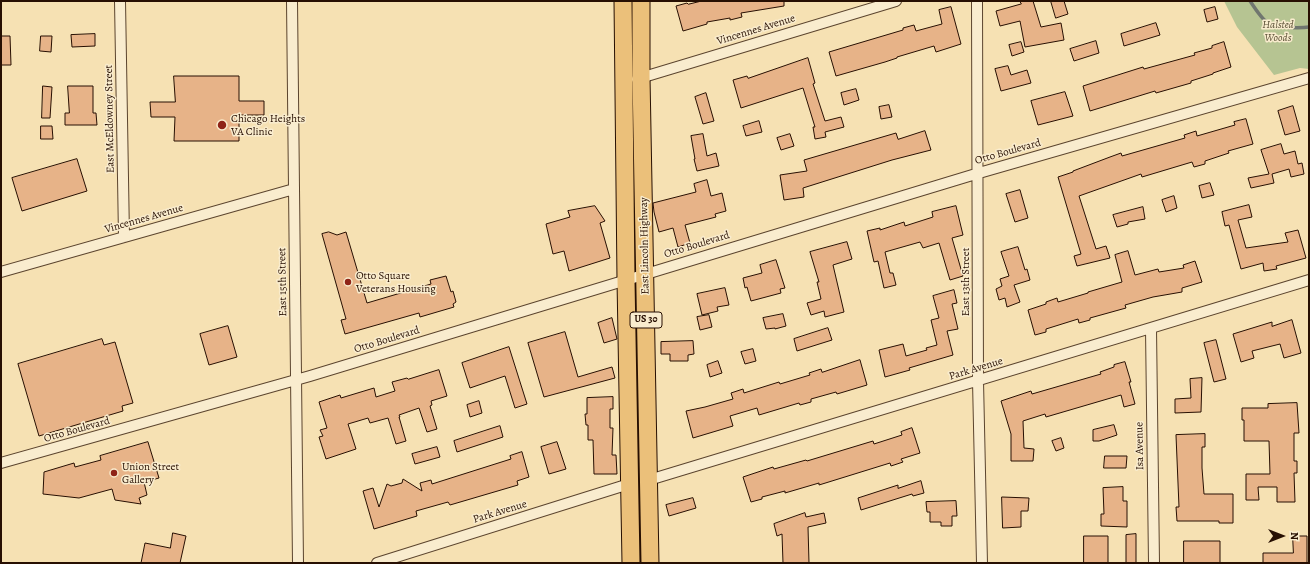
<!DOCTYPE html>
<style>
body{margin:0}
#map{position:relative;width:1310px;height:564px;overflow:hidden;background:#f6e1b3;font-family:Alegreya,serif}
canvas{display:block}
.frame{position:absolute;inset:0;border:2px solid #270f02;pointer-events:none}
.north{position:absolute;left:1262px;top:516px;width:40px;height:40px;-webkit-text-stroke:3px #f9ecce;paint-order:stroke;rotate:90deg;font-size:11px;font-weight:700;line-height:16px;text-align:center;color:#270f02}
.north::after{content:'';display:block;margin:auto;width:14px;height:18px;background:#270f02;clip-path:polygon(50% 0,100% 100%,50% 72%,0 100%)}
</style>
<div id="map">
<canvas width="1310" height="564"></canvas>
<div class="frame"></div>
<div class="north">N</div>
</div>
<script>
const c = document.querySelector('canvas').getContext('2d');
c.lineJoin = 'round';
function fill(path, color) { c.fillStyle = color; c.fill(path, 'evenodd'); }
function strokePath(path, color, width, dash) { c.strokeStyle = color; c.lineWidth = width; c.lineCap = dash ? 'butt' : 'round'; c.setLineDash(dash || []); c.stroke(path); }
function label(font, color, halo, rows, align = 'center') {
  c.font = font + ' Alegreya,serif'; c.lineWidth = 3; c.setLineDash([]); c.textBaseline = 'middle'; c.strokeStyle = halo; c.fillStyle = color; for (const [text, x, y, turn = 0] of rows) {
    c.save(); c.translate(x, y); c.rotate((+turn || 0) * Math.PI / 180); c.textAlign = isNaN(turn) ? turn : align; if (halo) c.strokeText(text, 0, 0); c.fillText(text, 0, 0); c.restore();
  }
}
const green = new Path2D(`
 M1224,1H1309V69L1300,68L1274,75L1237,27Z`);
const stream = new Path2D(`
 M1250,1C1255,8 1263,22 1271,25C1277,28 1302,28 1309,27`);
const building = new Path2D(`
 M702,1H784V6L741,13L742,17L730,20V18L707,22V24L683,31L676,6L687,3L688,4Z
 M1020,1H1033L1041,27L1061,23L1064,40L1025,47L1020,21L1000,26L996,11L1021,4Z
 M1051,1H1064L1068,14L1056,18Z
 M951,7L961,44L936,52L934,46L897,57V58L885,62L836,76L829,52L903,30V28L914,25L916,31L942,24L939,10Z
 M1215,7L1218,19L1207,22L1204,10Z
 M1156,23L1160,35L1124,46L1121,34Z
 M95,34V46L72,47L71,35Z
 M1,36H10L11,65H1Z
 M41,36H52L51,52L40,51Z
 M1096,41L1099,53L1074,61L1070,49Z
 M1021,42L1024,52L1012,56L1009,45Z
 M1224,42L1231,67L1213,73V74L1191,81V83L1156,93L1155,91L1090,111L1083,86L1143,67L1144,69L1195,55L1194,53L1212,48V46Z
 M808,58L815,83L813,84L825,121L841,117L844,127L825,132L826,137L815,139L813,127H815L803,88L741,108L733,80L747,76L748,78Z
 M1008,66L1011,75L1027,70L1031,83L1001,91L995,69Z
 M174,76H239V101H264V115H239V141H174L175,117H151L150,102H175Z
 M43,86L52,87L50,118H42Z
 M68,86H93V113H96L97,125H65V113H69Z
 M856,89L859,100L844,105L841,93Z
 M1065,92L1073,116L1038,125L1031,101Z
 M706,93L714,121L703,124L695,97Z
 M889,105L892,117L881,119L879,107Z
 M1293,106L1300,131L1285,135L1278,111Z
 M1246,119L1253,144L1228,151L1229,153L1205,161V164L1194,167L1192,162L1142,177L1141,174L1079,196L1096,249L1106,246L1110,258L1077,266L1074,256L1081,254L1058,177L1073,172V171L1110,157L1121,153L1122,156L1185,138L1184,135L1196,131L1197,136L1235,125L1234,122Z
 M759,121L762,132L746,136L743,126Z
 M41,126H52L53,139H41Z
 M925,131L931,150L892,160L803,188L804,197L784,200L780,175L807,171L804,160L896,133L898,139Z
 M703,134L707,156L716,153L719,166L697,171L694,159H695L691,136Z
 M790,134L794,146L781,150L777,138Z
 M1281,144L1284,154L1295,151L1298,164L1302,163L1304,174L1291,177L1289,169L1272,174L1274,183L1251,188L1248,178L1269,174L1261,150Z
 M77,159L87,191L22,211L12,178Z
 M707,180L711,196L722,193L726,211L715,214L716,217L685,225L690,243L678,247L673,228L659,232L654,212L653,203L696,192L694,184Z
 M1210,183L1214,195L1202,198L1199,186Z
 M1020,190L1028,218L1015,222L1006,194Z
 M1174,196L1177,208L1166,212L1162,200Z
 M1249,205L1252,217L1238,220L1246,248L1288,242L1285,233L1298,230L1306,258L1276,266L1277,269L1264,271L1263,263L1241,269L1229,225L1225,226L1222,212Z
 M595,206L605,221L600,223L610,258L569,271L564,251L553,254L546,224L570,217L568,211Z
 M956,206L963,235L952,238L963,276L950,280L939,243L923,248L920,242L885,252L890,273H893L896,285L884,288L878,261L874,262L867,231L880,228V230L904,222L905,226L933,217L932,212Z
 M1143,207L1145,219L1128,222V224L1117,227L1113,215Z
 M329,232L337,235L346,232L367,303L431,284L430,280L446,276L451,292L453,291L456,302L453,304L454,307L420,317L419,313L345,334L341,320L346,319L322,234Z
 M847,242L852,259L833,265L844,312L825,317L824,311L811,315L807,303L821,299L817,282H819L810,252Z
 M1018,247L1025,270L1027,269L1030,280L1014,285L1020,302L1007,307L1005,298L999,300L996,289L1002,286L1000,279L1009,276L1001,252Z
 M1128,251L1135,275L1158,269L1159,272L1184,268L1183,265L1195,261L1202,282L1182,288V292L1153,297L1125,305L1126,308L1090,318V320L1079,323L1078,319L1046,329V332L1035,335L1028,310L1046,304V302L1057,298L1058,302L1088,293V292L1122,282L1115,255Z
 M776,260L785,288L780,289L781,293L751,301L747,287L745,288L743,278L762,273L760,265Z
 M725,288L729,305L717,307L718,311L702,315L697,294Z
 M954,290L957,303L952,304L958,329L947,331L953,355L909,368L910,370L885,377L879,350L903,344L906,356L927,350L926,348L937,345L931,320L939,318L933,296Z
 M783,314L786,326L775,329V328L766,329L763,318Z
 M709,315L712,327L700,330L697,317Z
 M612,318L617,339L604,343L598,323Z
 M1292,320L1301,353L1284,358L1280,344L1252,351L1254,358L1241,362L1233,334L1272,322V326Z
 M228,326L237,357L209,365L200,334Z
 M828,328L832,340L797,351L794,339Z
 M565,332L578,377L612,367L615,378L544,397L528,343Z
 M102,339L104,345L115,342L133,403L122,406L123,411L39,436L18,364Z
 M1216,340L1226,379L1214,382L1204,343Z
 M693,341L694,354L688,355V361H670V354H661V342Z
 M509,347L527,404L515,408L505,376L470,388L462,363Z
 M753,349L756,361L745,364L741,352Z
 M860,360L867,385L837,394L836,392L811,399V402L800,405L799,403L759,415L757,408L730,416L733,426L693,438L686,411L705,407L733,399L731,393L743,389L744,393L779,382L780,384L810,375L809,373L821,369L822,372Z
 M718,361L722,373L710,377L707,365Z
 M1125,362L1131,382H1129L1135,404L1124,407L1121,395L1046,417L1045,414L1023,421L1024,448L1034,449L1033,461H1011V434L1001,401L1031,391L1032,394L1101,374L1100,372L1114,367V365Z
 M439,370L447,396L431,401L432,405L430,406L437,429L427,432L419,408L399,415L400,417H399L406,441L396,444L388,418L370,423L368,418L348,424L356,449L326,459L319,437L323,436L320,430L327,428L319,402L340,395L341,398L374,388L376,397L395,391L392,382L407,378L408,379Z
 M1202,378L1201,412L1175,413V399L1191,398L1190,379Z
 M613,397V409H610V428H613L612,455H616L617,474H594L593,440H588V425H586L585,414H587V398Z
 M479,401L482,413L470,417L467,405Z
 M1297,403L1299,433H1294V461H1297V473H1294L1295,502H1277V487H1258L1259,500H1246V474H1270L1269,441H1244V420H1242V408H1268V404Z
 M1114,425L1117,435L1099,441H1093V430Z
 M500,426L503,437L457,452L454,441Z
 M912,428L920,453L901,459L903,462L891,466L890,463L819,485V483L785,493V491L762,497V499L751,502L743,477L773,467L774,469L806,460L807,461L873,441L874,444L902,435L901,432Z
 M1205,434V447H1202V468L1204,494H1233V523H1219V521H1177L1176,507H1179L1176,435Z
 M1061,438L1064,448L1056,451L1052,441Z
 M148,442L159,478L144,482L147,495L139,498L141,504L115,500L112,489L79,498L43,494L44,472L74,463L75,467L101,460L100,456Z
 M557,442L566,469L549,474L541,447Z
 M437,447L440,457L415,464L412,454Z
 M522,452L529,477L517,481L518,485L450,505L448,502L416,511L417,516L374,529L363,491L373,488L379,507L387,484L391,486L402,483L403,479L422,491L420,483L431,480L432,484L511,459L510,456Z
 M1105,456H1127L1126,468H1104Z
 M921,481L924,493L913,496L912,494L861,510L858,498L898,485V488Z
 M1123,487V501H1127V527L1101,526V514H1104L1103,488Z
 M1002,497L1029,498L1028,511H1021V527L1003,528Z
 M693,498L696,508L669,516L666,505Z
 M956,501L957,516H952V526H941V522H930V512H927L926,502Z
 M805,513L806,517L824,513L826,523L808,527L809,563H783L782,534L777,536L774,524Z
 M173,533L186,536L180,563H141L145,543L170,548Z
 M1136,534V563H1126V535Z
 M1084,536H1108V563H1084Z
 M1293,536H1307V563H1263V553H1293Z
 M1184,541H1220V563H1184Z`);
const street = new Path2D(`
 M120,1L124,237
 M292,1L298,563
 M977,1L978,381L982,563
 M637,79L896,1
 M1,272L294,189
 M1151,329L1154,563
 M1,463L310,376L979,173L1309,78
 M649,480L1309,280
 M377,563L629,484`);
const primary = new Path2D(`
 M623,1L626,280L631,563
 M641,1V77L650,563`);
const markers = [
 [222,125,5,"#8f2418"],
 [348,282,4,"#8f2418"],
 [114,473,4,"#8f2418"]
];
const shields = [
 [646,320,32]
];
const shieldNames = [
 ["US 30",646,320]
];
const parkNames = [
 ["Halsted",1278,25],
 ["Woods",1278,38]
];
const streetNames = [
 ["Vincennes Avenue",756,30,-17],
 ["East McEldowney Street",110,119,-91],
 ["Otto Boulevard",1008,152,-16],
 ["Vincennes Avenue",144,219,-16],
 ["Otto Boulevard",697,245,-17],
 ["East Lincoln Highway",645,246,-91],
 ["East 15th Street",283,282,-91],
 ["East 13th Street",966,282,-90],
 ["Otto Boulevard",387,340,-17],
 ["Park Avenue",976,369,-17],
 ["Otto Boulevard",77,430,-16],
 ["Isa Avenue",1140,446,-91],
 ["Park Avenue",500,512,-17]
];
const poiNames = [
 ["Chicago Heights",231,119],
 ["VA Clinic",231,132],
 ["Otto Square",356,276],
 ["Veterans Housing",356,289],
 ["Union Street",122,467],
 ["Gallery",122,480]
];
fill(green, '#b6c492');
strokePath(stream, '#70766f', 3.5);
fill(building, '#e7b388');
strokePath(building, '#270f02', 1);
strokePath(street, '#5b442e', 12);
strokePath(primary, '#270f02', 19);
strokePath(street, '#f9ecce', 10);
strokePath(primary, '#ebc07a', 17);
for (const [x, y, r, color] of markers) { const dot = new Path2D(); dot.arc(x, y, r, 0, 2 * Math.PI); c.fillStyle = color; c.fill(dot); strokePath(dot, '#f9ecce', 1.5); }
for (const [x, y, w] of shields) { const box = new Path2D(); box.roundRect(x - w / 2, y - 8, w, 16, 3); c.fillStyle = '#f9ecce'; c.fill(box); strokePath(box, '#270f02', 1); }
label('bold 10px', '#270f02', null, shieldNames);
label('italic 11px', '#594e34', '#f9ecce', parkNames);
label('11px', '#270f02', '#f9ecce', streetNames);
label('11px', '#270f02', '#f9ecce', poiNames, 'left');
</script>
